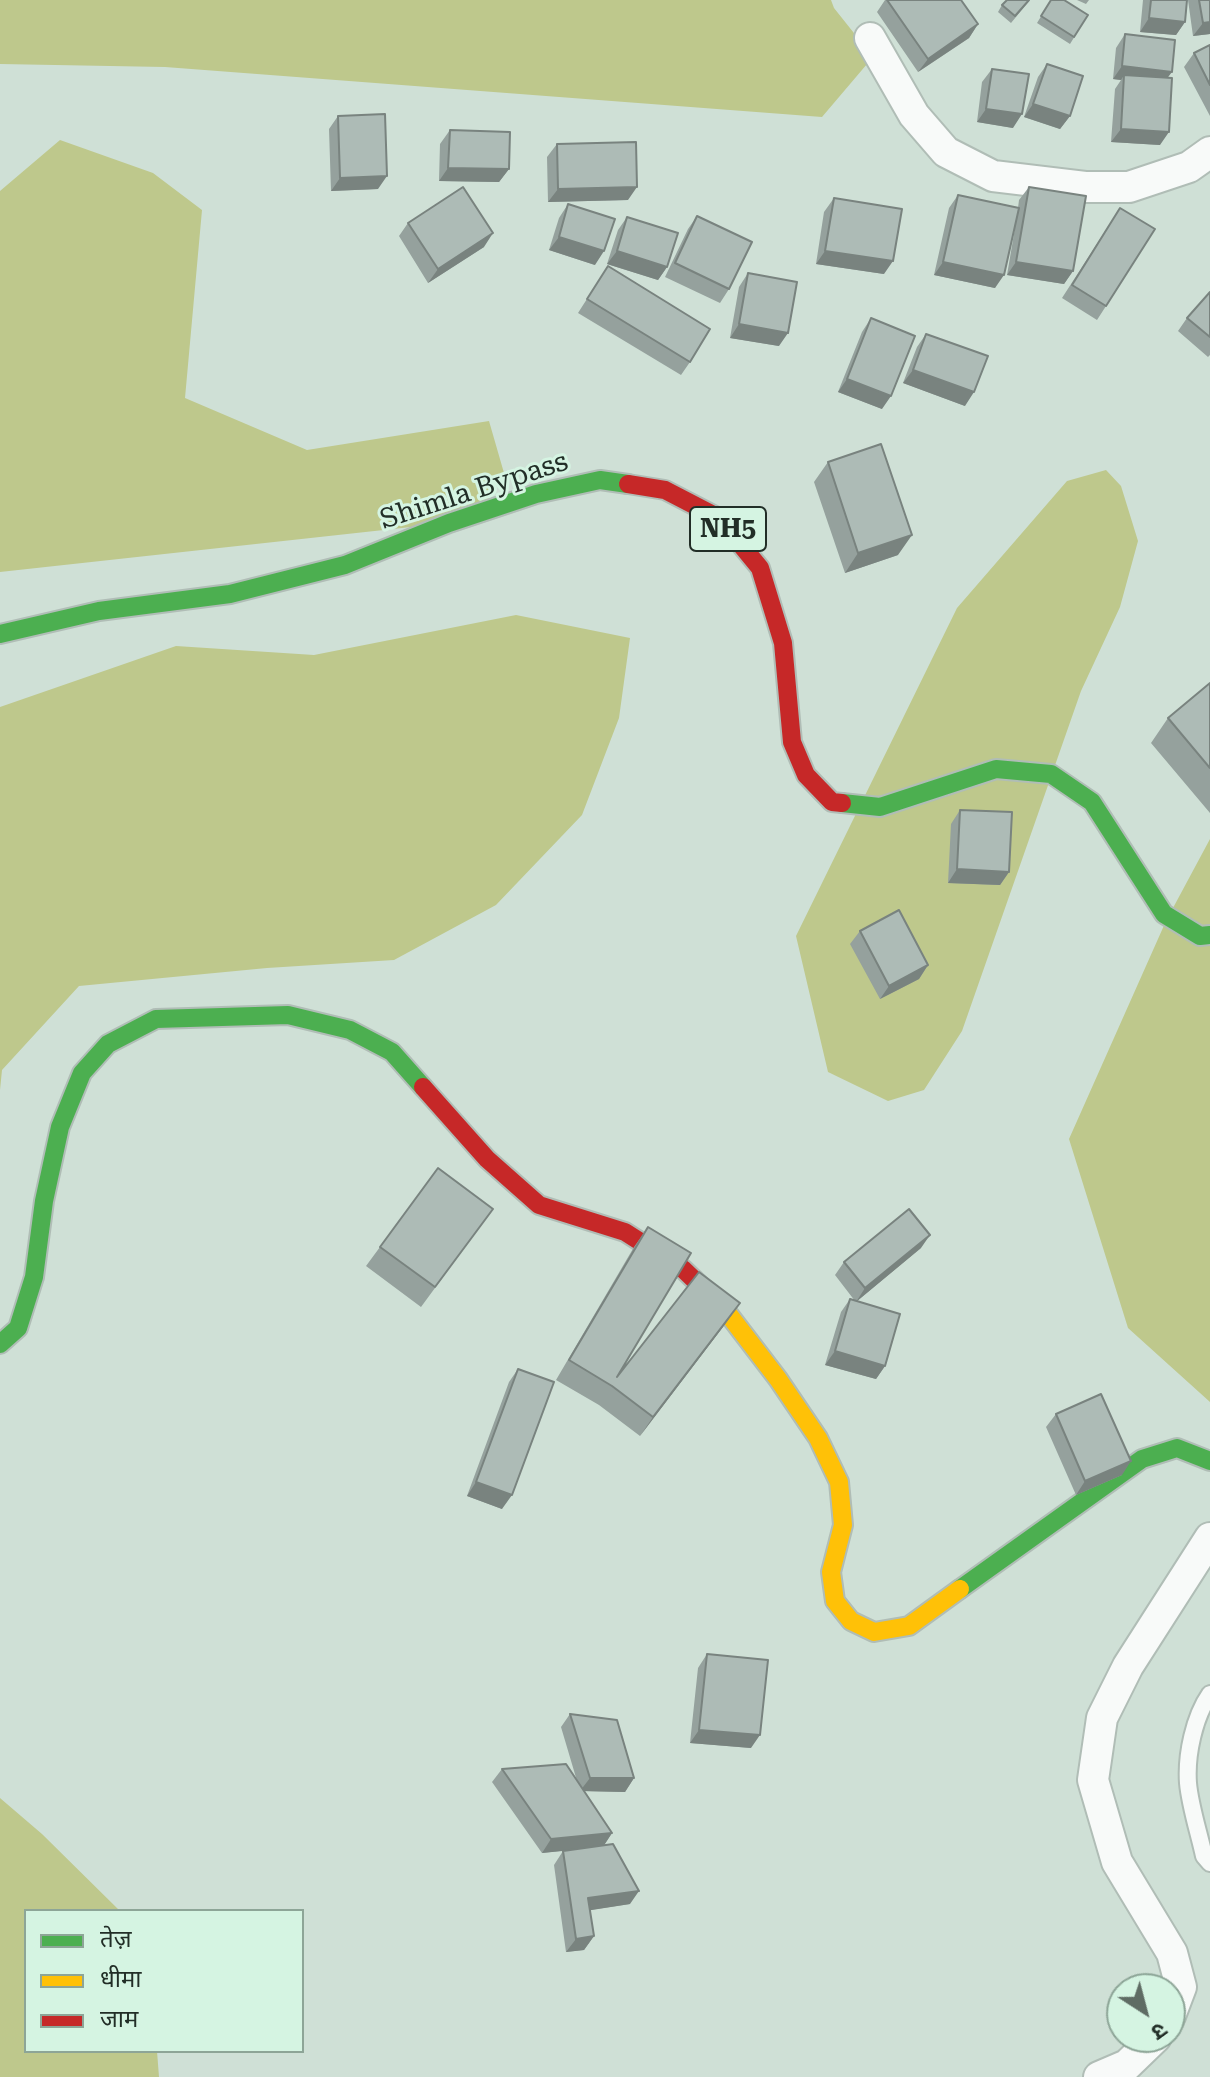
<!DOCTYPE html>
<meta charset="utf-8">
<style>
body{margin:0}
#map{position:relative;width:1210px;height:2077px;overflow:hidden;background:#cfe0d6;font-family:"Roboto Serif","Noto Sans Devanagari",serif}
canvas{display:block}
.legend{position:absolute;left:24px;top:1909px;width:280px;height:144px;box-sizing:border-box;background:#d5f4e2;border:2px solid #8da597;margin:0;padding:10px 14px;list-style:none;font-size:24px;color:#222e27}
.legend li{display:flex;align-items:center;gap:16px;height:40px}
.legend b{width:40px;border:2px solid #8da597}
.north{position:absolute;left:1106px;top:1973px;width:80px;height:80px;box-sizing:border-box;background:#d5f4e2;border:2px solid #8da597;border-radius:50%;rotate:144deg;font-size:22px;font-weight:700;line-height:32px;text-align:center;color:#222e27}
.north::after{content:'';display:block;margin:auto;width:28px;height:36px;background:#5f6c64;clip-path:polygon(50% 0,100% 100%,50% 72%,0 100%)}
</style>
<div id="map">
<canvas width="1210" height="2077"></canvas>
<ul class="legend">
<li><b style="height:10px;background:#4caf50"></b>तेज़</li>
<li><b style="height:10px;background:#ffc107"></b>धीमा</li>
<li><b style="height:10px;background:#c62828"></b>जाम</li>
</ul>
<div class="north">उ</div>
</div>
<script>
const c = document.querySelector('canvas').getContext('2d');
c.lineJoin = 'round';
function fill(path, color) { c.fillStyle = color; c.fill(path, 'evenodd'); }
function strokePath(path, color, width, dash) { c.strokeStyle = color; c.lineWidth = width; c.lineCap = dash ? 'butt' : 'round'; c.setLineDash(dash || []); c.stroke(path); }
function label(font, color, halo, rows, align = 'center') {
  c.font = font + ' "Roboto Serif",serif'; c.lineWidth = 6; c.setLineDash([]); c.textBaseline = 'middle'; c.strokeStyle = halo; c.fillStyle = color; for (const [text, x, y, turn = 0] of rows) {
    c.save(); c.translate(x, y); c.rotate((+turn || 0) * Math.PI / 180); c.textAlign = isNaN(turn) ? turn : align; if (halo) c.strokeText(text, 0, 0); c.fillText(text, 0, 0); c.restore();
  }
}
const forest = new Path2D(`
 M0,0H831L834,8L873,57L822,117L165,67L0,64Z
 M60,140L153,173L202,210L185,398L307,450L489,421L504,473L475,520L0,572V191Z
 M1106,470L1121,486L1138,541L1120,607L1081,691L962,1031L924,1090L888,1101L828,1072L796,936L957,608L1067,481Z
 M516,615L630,638L619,718L582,815L496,905L394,960L267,968L79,986L2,1070L0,1090V707L176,646L314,655Z
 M1210,839V1402L1128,1328L1069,1139L1166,921Z
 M0,1798L42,1834L120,1911H26V2051H157L159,2077H0Z`);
const lane = new Path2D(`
 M1210,1694C1194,1717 1186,1755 1188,1783C1190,1806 1199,1833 1204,1856L1210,1863`);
const street = new Path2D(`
 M870,38L914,115L946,152L993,176L1085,187H1129L1189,167L1210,152
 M1170,2016L1181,1987L1172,1953L1117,1862L1093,1780L1102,1718L1128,1666L1210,1538
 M1099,2077L1127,2065L1156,2037`);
const fast = new Path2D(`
 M0,634L99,611L230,594L345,565L449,523L536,494L600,480L628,484
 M842,803L880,807L996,769L1051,774L1092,802L1164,914L1200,936L1210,935
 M0,1344L18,1328L34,1277L44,1201L60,1127L82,1073L108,1044L156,1019L288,1015L350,1030L392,1052L423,1087
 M960,1589L1142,1459L1177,1448L1210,1461`);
const slow = new Path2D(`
 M708,1293L726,1311L778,1379L818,1438L839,1482L843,1525L831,1572L835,1601L851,1621L874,1632L909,1626L960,1589`);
const jam = new Path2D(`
 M628,484L665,490L719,518L760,568L783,643L792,742L806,775L832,802L842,803
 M423,1087L487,1159L539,1205L625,1232L683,1269L708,1293`);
const wall = new Path2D(`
 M885,0H887L978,24L969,38L918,72L877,12Z
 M1030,0L1011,23L998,12L1002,5Z
 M1051,0L1088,15L1070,44L1037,23Z
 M1077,0H1089L1086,4Z
 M1143,0H1187L1185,22L1176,35L1140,32Z
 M1188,0H1210V34L1193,36Z
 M1125,34L1167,78L1160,145L1111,142L1115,89L1121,80L1113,79L1116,48Z
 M1210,45V116L1184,67L1194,53Z
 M1047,64L1070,116L1060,129L1024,117L1038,77Z
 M992,69L1013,128L977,122L982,82Z
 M338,116L378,189L331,191L329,129Z
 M450,130L509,169L499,182L439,181L440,144Z
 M557,144L628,200L548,202L547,157Z
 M1029,187L1073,271L1064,284L1007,275L1015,228L995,288L934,275L949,208L958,195L1018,208L1019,200Z
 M834,198L884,274L816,264L824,212Z
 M568,204L595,265L549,250L559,218Z
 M1120,208L1106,306L1097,320L1062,298Z
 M697,216L729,289L720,303L665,277L688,229Z
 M627,217L667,267L658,280L607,264L618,230Z
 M408,223L484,247L428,283L399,236Z
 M608,266L690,362L681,375L578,313Z
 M748,273L779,346L730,338L739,287Z
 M1210,292V355L1208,357L1178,331L1187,318Z
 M871,318L882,409L838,392L862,332Z
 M926,334L965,406L903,383L917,347Z
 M828,462L898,555L845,573L814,482Z
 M1210,683V813L1151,743L1168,718Z
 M960,810L1009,872L1000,885L948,883L951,824Z
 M860,931L928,965L919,979L880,999L850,944Z
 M648,1227L617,1377L726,1323L640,1436L599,1405L556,1380L634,1247Z
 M479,1228L421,1307L366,1266L380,1247Z
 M921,1248L857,1301L885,1366L876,1379L825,1365L841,1312L850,1299L855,1301L835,1275L844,1262Z
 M518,1369L502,1509L467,1496L509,1382Z
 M1056,1414L1122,1475L1076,1495L1046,1427Z
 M707,1654L751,1748L690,1743L698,1668Z
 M570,1714L634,1778L625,1792L584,1791L612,1833L604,1845L630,1904L590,1910L594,1936L584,1950L566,1952L554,1865L563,1851L578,1849L542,1853L492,1782L502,1769L577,1781L561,1727Z`);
const shadedWall = new Path2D(`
 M1149,18L1185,22L1176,35L1140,32Z
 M1210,22V34L1193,36L1203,23Z
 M978,24L969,38L918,72L928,59Z
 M1122,66L1172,72L1162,85L1124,75L1121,80L1113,79Z
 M1033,104L1070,116L1060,129L1024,117Z
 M986,109L1022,114L1013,128L977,122Z
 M1121,129L1169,132L1160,145L1111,142Z
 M448,168L509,169L499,182L439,181Z
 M387,176L378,189L331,191L340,178Z
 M637,187L628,200L548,202L558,189Z
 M493,233L484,247L428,283L438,269Z
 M559,237L604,251L595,265L549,250Z
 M617,251L667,267L658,280L607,264Z
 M825,251L893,261L884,274L816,264Z
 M943,262L1004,275L995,288L934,275Z
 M1016,262L1073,271L1064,284L1007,275Z
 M739,324L788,333L779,346L730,338Z
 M913,370L974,392L965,406L903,383Z
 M847,379L891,396L882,409L838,392Z
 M912,535L898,555L845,573L858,553Z
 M957,869L1009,872L1000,885L948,883Z
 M928,965L919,979L880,999L889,986Z
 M930,1235L921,1248L856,1302L865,1288Z
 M740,1303L726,1323L640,1436L653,1417Z
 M835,1351L885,1366L876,1379L825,1365Z
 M1131,1461L1122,1475L1076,1495L1085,1481Z
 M476,1482L512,1495L502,1509L467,1496Z
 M699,1730L760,1735L751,1748L690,1743Z
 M590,1778H634L625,1792L580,1791Z
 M612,1833L603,1847L542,1853L551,1839Z
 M639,1891L630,1904L579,1912L588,1898Z
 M594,1936L584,1950L566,1952L576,1939Z`);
const building = new Path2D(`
 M887,0H961L978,24L928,59Z
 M1007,0H1029L1015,16L1002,5Z
 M1051,0H1064L1088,15L1074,37L1041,16Z
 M1151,0H1187L1185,22L1149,18Z
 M1199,0H1210V22L1203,23Z
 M1125,34L1175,40L1172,72L1122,66Z
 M1210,45V85L1194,53Z
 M1047,64L1083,76L1070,116L1033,104Z
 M992,69L1029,74L1022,114L986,109Z
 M1124,75L1172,78L1169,132L1121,129Z
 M385,114L387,176L340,178L338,116Z
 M450,130L510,132L509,169L448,168Z
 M636,142L637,187L558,189L557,144Z
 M463,187L493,233L438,269L408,223Z
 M1029,187L1086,196L1073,271L1016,262Z
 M958,195L1019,208L1004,275L943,262Z
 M834,198L902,209L893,261L825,251Z
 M568,204L615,219L604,251L559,237Z
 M1120,208L1155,229L1106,306L1072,285Z
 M697,216L752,242L729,289L675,263Z
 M627,217L678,233L667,267L617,251Z
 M608,266L710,329L690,362L587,299Z
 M748,273L797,282L788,333L739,324Z
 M1210,292V337L1187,318Z
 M871,318L915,336L891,396L847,379Z
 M926,334L988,356L974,392L913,370Z
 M881,444L912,535L858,553L828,462Z
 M1210,683V768L1168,718Z
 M960,810L1012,812L1009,872L957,869Z
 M899,910L928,965L889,986L860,931Z
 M438,1168L493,1209L435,1287L380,1247Z
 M909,1209L930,1235L865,1288L844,1262Z
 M648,1227L691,1253L617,1377L699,1272L740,1303L653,1417L612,1386L569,1360Z
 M850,1299L900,1314L885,1366L835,1351Z
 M518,1369L554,1382L512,1495L476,1482Z
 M1101,1394L1131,1461L1085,1481L1056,1414Z
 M707,1654L768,1660L760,1735L699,1730Z
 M570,1714L617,1720L634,1778H590Z
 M566,1764L612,1833L551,1839L502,1769Z
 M613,1844L639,1891L588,1898L594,1936L576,1939L563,1851Z`);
const shields = [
 [728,529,76]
];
const shieldNames = [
 ["NH5",728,529]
];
const streetNames = [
 ["Shimla Bypass",474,491,-18]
];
fill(forest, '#bec88c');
strokePath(lane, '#b0bdb6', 20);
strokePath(street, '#b0bdb6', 34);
strokePath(fast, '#b0bdb6', 22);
strokePath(slow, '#b0bdb6', 22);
strokePath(jam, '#b0bdb6', 22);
strokePath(lane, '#f8faf9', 16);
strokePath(street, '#f8faf9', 30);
strokePath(fast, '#4caf50', 18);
strokePath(slow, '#ffc107', 18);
strokePath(jam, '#c62828', 18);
fill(wall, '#95a19d');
fill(shadedWall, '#79837f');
fill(building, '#adbbb6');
strokePath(building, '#79837f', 2);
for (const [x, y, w] of shields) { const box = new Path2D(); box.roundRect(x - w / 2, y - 22, w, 44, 6); c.fillStyle = '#d5f4e2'; c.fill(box); strokePath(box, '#222e27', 2); }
label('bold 26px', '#222e27', null, shieldNames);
label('28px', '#222e27', '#d5f4e2', streetNames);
</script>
